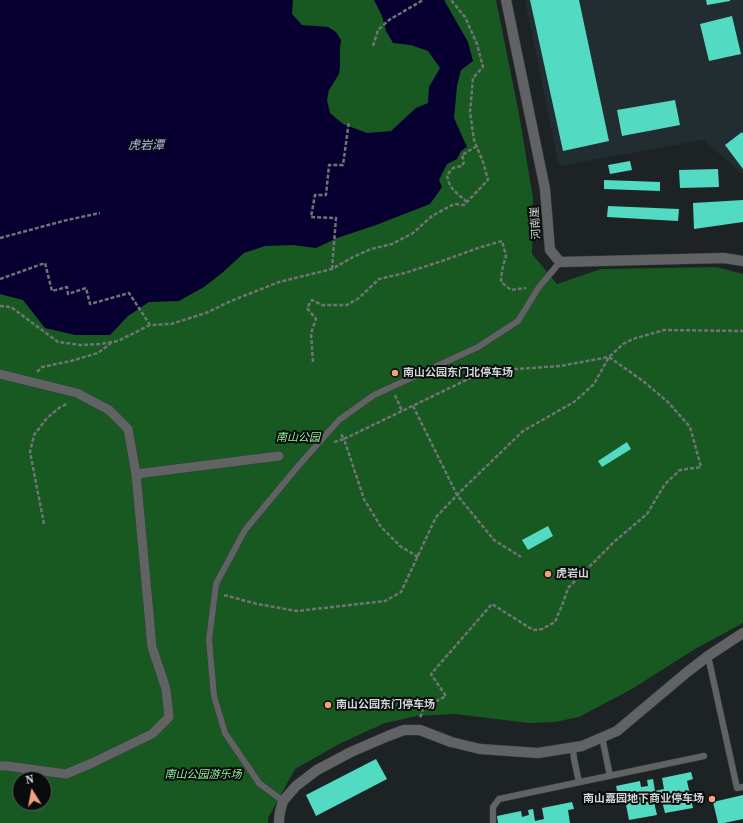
<!DOCTYPE html>
<meta charset="utf-8">
<style>
body{margin:0}
#map{position:relative;width:743px;height:823px;overflow:hidden;background:#1d2324;font-family:"Source Serif 4",serif}
canvas{display:block}
.north{position:absolute;left:12px;top:771px;width:40px;height:40px;box-sizing:border-box;background:#090c0c;border:1px solid #5a5d5d;border-radius:50%;rotate:349deg;font-size:11px;font-weight:700;line-height:16px;text-align:center;color:#d3d7d7}
.north::after{content:'';display:block;margin:auto;width:14px;height:18px;background:#f1a17d;clip-path:polygon(50% 0,100% 100%,50% 72%,0 100%)}
</style>
<div id="map">
<canvas width="743" height="823"></canvas>
<div class="north">N</div>
</div>
<script>
const c = document.querySelector('canvas').getContext('2d');
c.lineJoin = 'round';
function fill(path, color) { c.fillStyle = color; c.fill(path, 'evenodd'); }
function strokePath(path, color, width, dash) { c.strokeStyle = color; c.lineWidth = width; c.lineCap = dash ? 'butt' : 'round'; c.setLineDash(dash || []); c.stroke(path); }
function label(font, color, halo, rows, align = 'center') {
  c.font = font + ' "Source Serif 4","Noto Sans SC",serif'; c.lineWidth = 4; c.setLineDash([]); c.textBaseline = 'middle'; c.strokeStyle = halo; c.fillStyle = color; for (const [text, x, y, turn = 0] of rows) {
    c.save(); c.translate(x, y); c.rotate((+turn || 0) * Math.PI / 180); c.textAlign = isNaN(turn) ? turn : align; if (halo) c.strokeText(text, 0, 0); c.fillText(text, 0, 0); c.restore();
  }
}
const built = new Path2D(`
 M525,0H743V174L703,140L559,166Z`);
const green = new Path2D(`
 M0,0H496L519,114L533,198L532,254L557,284L601,269L716,267L743,274V623L695,649L632,689L579,717L555,722L529,723L455,714L417,716L385,723L339,744L295,769L268,818V823H0ZM20,779H44V803H20Z`);
const water = new Path2D(`
 M0,0H293L292,14L302,25L328,27L336,32L341,40L340,48V66L339,74L329,90L327,100L330,113L343,124L367,133L391,131L416,108L428,103L429,87L440,68L428,51L411,45L393,43L386,31L382,16L374,0H444L468,42L473,61L461,70L457,86L454,118L467,147L461,151L457,159L447,164L439,180L442,187L430,204L376,225L337,238L316,248L293,245L265,246L244,253L222,273L204,287L179,301L149,302L128,316L110,335H75L45,328L23,300L0,294Z`);
const building = new Path2D(`
 M530,0H579L609,141L563,151Z
 M706,0H730V1L707,5Z
 M732,16L741,54L709,61L700,24Z
 M675,100L680,125L622,136L617,110Z
 M742,132L743,134V169L725,145Z
 M630,161L632,170L610,174L608,165Z
 M718,169L719,187L680,188L679,170Z
 M604,180L660,182V191L604,189Z
 M743,200V222L694,229L693,203Z
 M608,206L679,209L678,221L607,217Z
 M627,442L631,449L602,467L598,461Z
 M548,526L553,536L528,550L522,540Z
 M376,759L387,779L316,816L306,795Z
 M691,772L693,779L687,781L693,808L665,813L662,801L654,802L657,815L629,820L624,794L618,795L616,786L640,781L641,787L648,786L647,780L653,779L655,791L664,789L662,778Z
 M743,795V819L724,823H718L713,802Z
 M572,802L574,809L568,810L570,823H498L497,816L521,811L522,817L529,815L528,810L533,809L535,821L544,819L542,808Z`);
const path = new Path2D(`
 M373,46L378,30L389,20L423,0
 M467,202C457,193 449,189 447,175L453,168L462,166L464,162L462,155L477,146
 M0,238L67,220L100,213
 M332,269L336,218L311,217L315,195H326L329,165H343L349,121
 M0,279L45,263L52,291L67,287L68,294L86,288L90,304L129,293L150,325L171,324L206,313L231,301L279,282L332,269L353,257L371,249L392,244L413,233L432,216L454,204L464,205L488,180L483,162L474,140L470,112L473,78L483,67L477,44L465,17L451,0
 M0,306L11,307L58,342L81,345L101,344L118,341L150,325
 M313,362L311,333L316,319L307,308L312,300L322,305H347L359,298L379,279L405,273L442,261L478,248L502,241L506,256L502,270L501,282L511,290L526,288
 M37,372L42,367L71,361L98,353L111,343
 M395,395L402,411
 M413,406L457,495L494,540L521,557
 M334,442L344,439L341,434
 M44,524L30,452L34,435L47,418L59,408L68,403
 M418,557L400,546L381,527L364,499L344,439L489,369H517L560,366L609,357L643,381L668,402L690,427L701,467L680,470L665,484L647,514L615,541L568,588L563,603L555,622L542,629L533,630L492,604L431,674L446,696L423,708L420,719
 M224,595L257,604L297,611L385,601L401,592L436,517L466,486L523,431L574,402L594,384L609,357L623,344L633,339L664,330L743,331`);
const service = new Path2D(`
 M708,656L737,788L743,787
 M602,737L610,776
 M573,748L574,759L579,782
 M283,801L259,783L225,733L214,696L209,640L216,584L245,530L299,465L339,420L374,395L478,347L518,321L539,287L560,262
 M493,823V807L499,799L704,756`);
const pedestrian = new Path2D(`
 M0,374L77,393L109,410L128,429L136,474L152,647L166,689L169,717L152,734L92,763L66,774L7,766H0
 M136,474L279,456`);
const minor = new Path2D(`
 M506,0L545,189L550,250L560,262L724,258L743,261`);
const tertiary = new Path2D(`
 M279,823V820L280,812L283,801L296,786L317,770L351,752L388,736L404,730H420L451,742L480,749L538,753L582,746L617,731L686,673L708,656L743,633`);
const markers = [
 [395,373,4,"#f1a17d"],
 [548,574,4,"#f1a17d"],
 [328,705,4,"#f1a17d"],
 [712,799,4,"#f1a17d"]
];
const streetNames = [
 ["河南崖",536,223,-94]
];
const poiNames = [
 ["南山公园东门北停车场",403,373],
 ["虎岩山",556,574],
 ["南山公园东门停车场",336,705],
 ["南山嘉园地下商业停车场",704,799,"right"]
];
const parkNames = [
 ["南山公园",298,438],
 ["南山公园游乐场",203,775]
];
const waterNames = [
 ["虎岩潭",146,146]
];
fill(built, '#212d30');
fill(green, '#185821');
fill(water, '#080030');
fill(building, '#52dac2');
strokePath(service, '#3a4041', 7);
strokePath(pedestrian, '#3a4041', 10);
strokePath(minor, '#3a4041', 11);
strokePath(tertiary, '#3a4041', 11);
strokePath(path, '#6f7474', 2.5, [4, 2]);
strokePath(service, '#606264', 6);
strokePath(pedestrian, '#606264', 9);
strokePath(minor, '#606264', 10);
strokePath(tertiary, '#606264', 10);
for (const [x, y, r, color] of markers) { const dot = new Path2D(); dot.arc(x, y, r, 0, 2 * Math.PI); c.fillStyle = color; c.fill(dot); strokePath(dot, '#090c0c', 1.5); }
label('11px', '#d3d7d7', '#090c0c', streetNames);
label('bold 11px', '#d3d7d7', '#090c0c', poiNames, 'left');
label('italic 11px', '#93f398', '#090c0c', parkNames);
label('italic 12px', '#b8beff', '#090c0c', waterNames);
</script>
